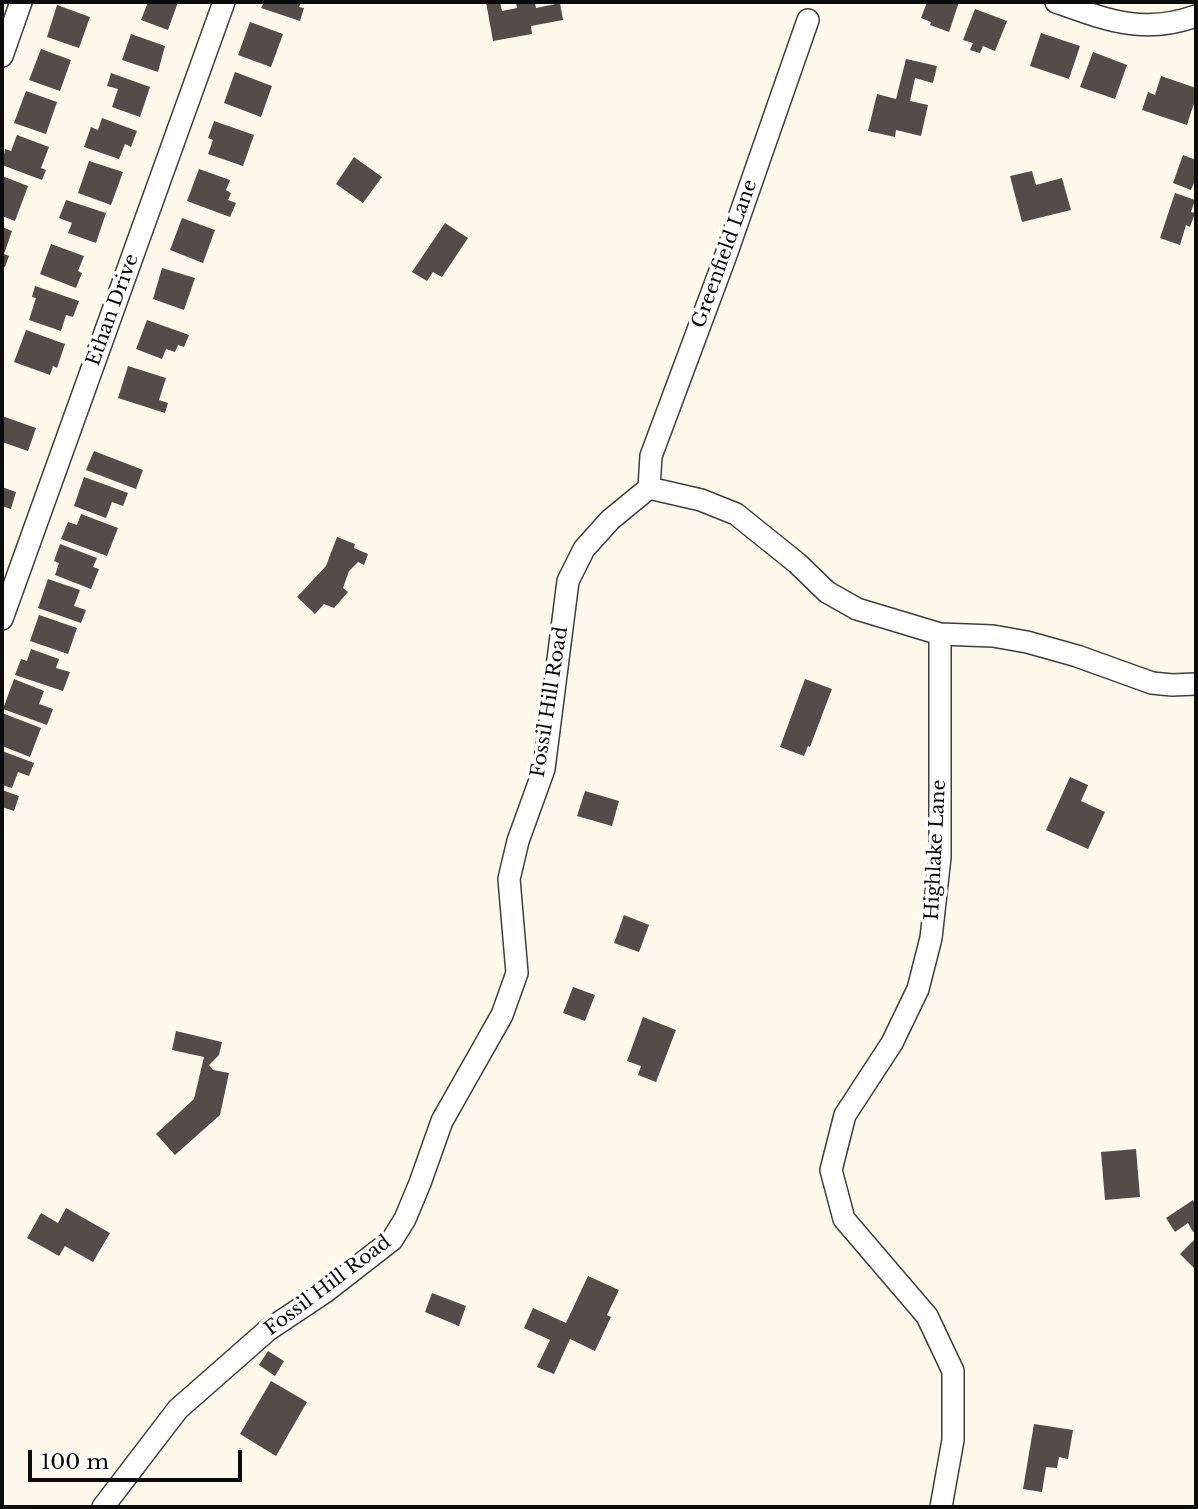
<!DOCTYPE html>
<style>
body{margin:0}
#map{position:relative;width:1198px;height:1509px;overflow:hidden;background:#fdf9eb;font-family:"Libre Baskerville",serif}
canvas{display:block}
.frame{position:absolute;inset:0;border:4px solid #0b0b0b;pointer-events:none}
.scale{position:absolute;left:28px;top:1450px;width:214px;height:32px;box-sizing:border-box;border:4px solid #0b0b0b;border-top:0;padding-left:9px;font-size:21px;line-height:24px;white-space:nowrap;color:#0b0b0b;-webkit-text-stroke:5px #fff;paint-order:stroke}
</style>
<div id="map">
<canvas width="1198" height="1509"></canvas>
<div class="frame"></div>
<div class="scale">100 m</div>
</div>
<script>
const c = document.querySelector('canvas').getContext('2d');
c.lineJoin = 'round';
function fill(path, color) { c.fillStyle = color; c.fill(path, 'evenodd'); }
function strokePath(path, color, width, dash) { c.strokeStyle = color; c.lineWidth = width; c.lineCap = dash ? 'butt' : 'round'; c.setLineDash(dash || []); c.stroke(path); }
function label(font, color, halo, rows, align = 'center') {
  c.font = font + ' "Libre Baskerville",serif'; c.lineWidth = 7; c.setLineDash([]); c.textBaseline = 'middle'; c.strokeStyle = halo; c.fillStyle = color; for (const [text, x, y, turn = 0] of rows) {
    c.save(); c.translate(x, y); c.rotate((+turn || 0) * Math.PI / 180); c.textAlign = isNaN(turn) ? turn : align; if (halo) c.strokeText(text, 0, 0); c.fillText(text, 0, 0); c.restore();
  }
}
const building = new Path2D(`
 M148,2H178L168,30L141,20Z
 M264,2H301L299,7L304,8L300,21L261,8Z
 M486,2H500L502,11L517,8L516,2H535L536,8L560,3L563,20L531,26L532,34L493,41Z
 M927,2H959L949,32L930,25L931,22L921,18Z
 M57,5L90,17L79,48L47,37Z
 M975,9L1007,21L995,51L983,46L980,53L970,50L973,43L963,40Z
 M250,22L283,34L271,67L238,55Z
 M1041,33L1080,46L1069,79L1030,66Z
 M131,34L165,46L158,72L122,60Z
 M41,49L71,60L60,91L29,80Z
 M1093,52L1127,65L1115,99L1080,87Z
 M906,59L937,66L933,83L915,78L910,101L928,105L921,136L896,130L895,137L868,131L877,94L896,99Z
 M235,72L272,86L261,117L224,103Z
 M111,73L150,87L140,117L112,107L118,89L107,86Z
 M1161,76L1196,88V97L1187,125L1142,110L1148,92L1155,95Z
 M26,91L57,102L46,134L14,123Z
 M102,118L137,131L131,147L125,144L119,159L84,147L91,127L98,130Z
 M214,121L254,135L243,166L208,154L213,140L208,138Z
 M17,135L49,147L41,168L46,170L42,180L2,165L5,149L11,151Z
 M1183,155L1196,160V178L1191,190L1173,183Z
 M354,157L382,177L363,203L336,184Z
 M89,161L123,172L111,205L78,193Z
 M199,169L230,180L226,190L231,193L228,200L236,203L230,217L187,201Z
 M1032,171L1036,185L1062,178L1071,210L1022,222L1010,176Z
 M2,176L28,186L15,221L2,216Z
 M1175,193L1195,200L1191,212L1195,213L1190,227L1186,225L1180,245L1160,238Z
 M66,200L106,213L96,243L68,233L72,223L59,218Z
 M182,218L215,230L203,263L170,250Z
 M445,223L468,238L442,277L433,272L427,281L412,272Z
 M2,227L12,231L4,254L9,256L5,267L2,266Z
 M51,244L84,256L78,271L82,273L76,288L40,274Z
 M162,268L195,278L184,310L153,299Z
 M35,286L79,301L73,317L66,315L61,331L29,320L36,298L32,297Z
 M147,320L189,335L184,347L178,345L175,352L166,349L162,359L136,349Z
 M26,330L65,344L57,368L53,366L50,375L14,362Z
 M128,366L166,378L159,400L168,403L165,413L118,398Z
 M2,416L36,428L28,451L2,442Z
 M94,451L143,470L136,489L86,470Z
 M84,477L128,493L123,506L112,502L106,518L74,506Z
 M2,487L16,492L11,509L2,506Z
 M81,514L118,528L107,556L61,539L68,522L77,525Z
 M337,537L355,544L354,548L368,554L364,565L358,562L349,571L343,588L348,592L334,608L324,604L315,614L297,597L326,566Z
 M60,544L97,558L93,567L99,569L91,589L55,575L59,563L54,561Z
 M48,579L80,590L74,606L86,610L81,623L38,608Z
 M39,615L77,628L68,654L30,641Z
 M31,649L59,659L56,668L70,672L63,691L15,675L21,659L27,661Z
 M14,679L44,691L39,704L53,709L47,725L3,709Z
 M805,679L832,689L810,747L808,746L804,756L780,747Z
 M2,713L41,728L30,757L2,746Z
 M2,751L34,763L29,776L18,772L12,788L2,785Z
 M1070,777L1088,785L1081,801L1105,812L1088,849L1046,830Z
 M2,790L19,796L14,811L2,807Z
 M585,791L619,801L612,826L577,816Z
 M624,915L649,925L639,952L614,943Z
 M573,987L595,995L585,1021L563,1013Z
 M643,1017L676,1030L656,1082L638,1075L641,1066L627,1061Z
 M176,1031L222,1042L219,1055L209,1065L213,1070L229,1073L220,1115L175,1155L156,1134L194,1099L204,1057L172,1050Z
 M1136,1149L1140,1197L1105,1200L1101,1152Z
 M1193,1200L1196,1205V1230L1193,1232L1188,1223L1175,1232L1166,1218Z
 M66,1208L110,1233L93,1262L65,1246L59,1256L27,1238L41,1213L58,1223Z
 M1194,1240L1196,1243L1195,1269L1180,1254Z
 M588,1276L619,1290L607,1315L611,1317L595,1351L570,1339L554,1374L537,1367L550,1340L524,1328L533,1308L566,1323Z
 M432,1293L466,1306L459,1326L425,1312Z
 M268,1351L284,1361L275,1376L259,1365Z
 M271,1381L307,1402L276,1456L240,1434Z
 M1034,1424L1073,1430L1068,1459L1059,1457L1057,1468L1046,1467L1042,1492L1023,1489Z`);
const minor = new Path2D(`
 M1056,2C1107,20 1143,35 1196,16
 M2,56L21,2
 M649,488L701,500L736,514L797,563L827,592L857,609L940,634L993,636L1027,642L1077,656L1152,683L1172,685L1196,684
 M649,488L651,456L726,255L808,20
 M2,619L224,2
 M940,634V857L931,938L918,989L892,1043L845,1115L831,1170L844,1219L927,1316L953,1371V1440L941,1507
 M103,1507L178,1409L268,1330L325,1292L392,1240L405,1219L420,1183L442,1121L502,1015L517,973L509,879L518,841L544,769L568,581L584,549L610,520L649,488`);
const streetNames = [
 ["Greenfield Lane",725,254,-70],
 ["Ethan Drive",113,310,-70],
 ["Fossil Hill Road",550,702,-81],
 ["Highlake Lane",936,850,-87],
 ["Fossil Hill Road",328,1286,-37]
];
fill(building, '#534c49');
strokePath(minor, '#3e3e3e', 24);
strokePath(minor, '#fff', 21);
label('19px', '#0b0b0b', '#fff', streetNames);
</script>
